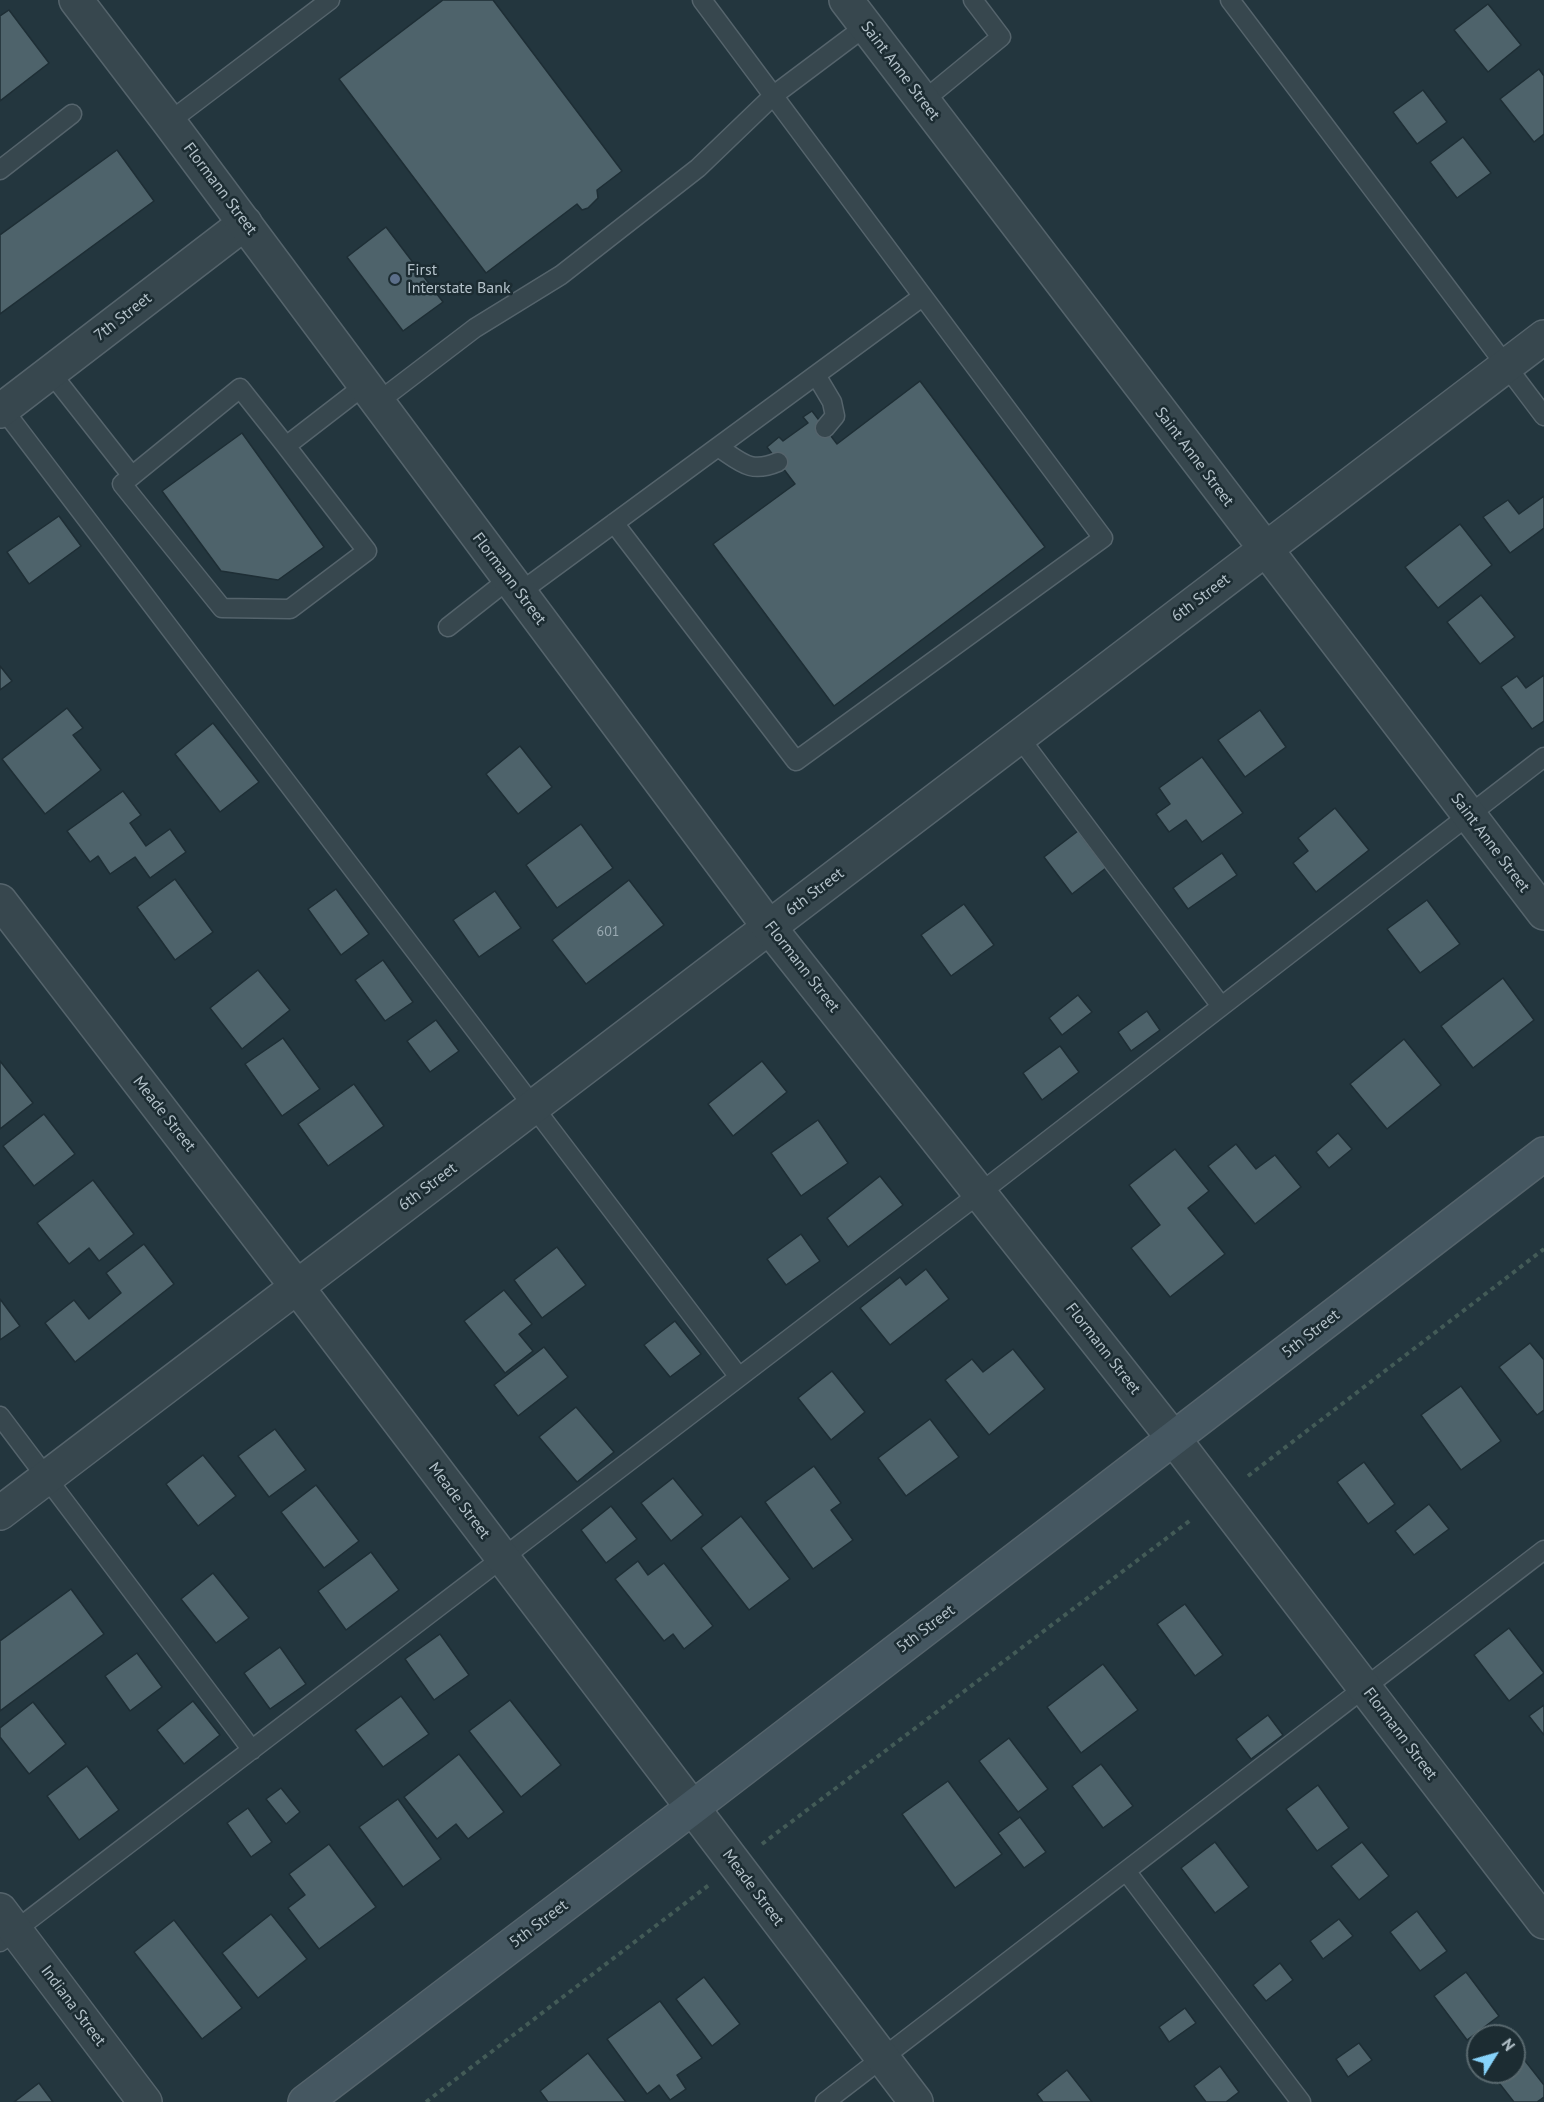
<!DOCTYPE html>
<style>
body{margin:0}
#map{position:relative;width:1544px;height:2102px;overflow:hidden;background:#23363e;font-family:"PT Sans",sans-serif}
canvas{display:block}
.north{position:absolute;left:1466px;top:2024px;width:60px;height:60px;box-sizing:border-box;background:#1c2c32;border:2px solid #58686e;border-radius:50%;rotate:53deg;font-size:16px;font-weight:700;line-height:24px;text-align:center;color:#b3c1c9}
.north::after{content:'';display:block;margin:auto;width:21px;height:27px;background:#87d3fa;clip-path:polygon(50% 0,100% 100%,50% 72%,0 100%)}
</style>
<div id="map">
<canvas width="1544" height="2102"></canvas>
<div class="north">N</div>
</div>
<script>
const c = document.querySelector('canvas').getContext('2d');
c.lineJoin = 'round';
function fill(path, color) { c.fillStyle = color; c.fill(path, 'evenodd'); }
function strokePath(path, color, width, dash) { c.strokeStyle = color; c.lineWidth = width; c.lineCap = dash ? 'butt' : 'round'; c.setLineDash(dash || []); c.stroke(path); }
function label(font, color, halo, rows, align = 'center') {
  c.font = font + ' "PT Sans",sans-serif'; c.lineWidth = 5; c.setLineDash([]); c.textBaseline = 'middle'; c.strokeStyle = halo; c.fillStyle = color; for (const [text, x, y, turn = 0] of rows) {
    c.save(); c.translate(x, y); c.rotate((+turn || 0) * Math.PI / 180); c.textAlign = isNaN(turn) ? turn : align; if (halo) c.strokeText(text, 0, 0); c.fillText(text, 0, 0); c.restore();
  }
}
const building = new Path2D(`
 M443,0H493L622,171L597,190L598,198L588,208L582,210L577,204L486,273L339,79Z
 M1488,4L1521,45L1488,72L1454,30Z
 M9,10L49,63L0,101V16Z
 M1539,69L1544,76V134L1534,142L1500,99Z
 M1423,90L1447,122L1417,144L1393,112Z
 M1463,137L1491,173L1457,198L1430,162Z
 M117,150L154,201L0,314V235Z
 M386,227L443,302L403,331L347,257Z
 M920,381L1045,547L834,706L713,544L795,484L767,447L779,437L783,441L808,423L803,417L812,411L837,444Z
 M242,433L324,547L278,580L221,571L162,491Z
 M1544,496V528L1510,553L1483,517L1508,500L1519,514Z
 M59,516L81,546L29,584L7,552Z
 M1460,524L1492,565L1438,608L1405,567Z
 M1481,595L1515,637L1480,664L1447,622Z
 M0,666L12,681L0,690Z
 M1544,675V721L1532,729L1501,687L1517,676L1526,688Z
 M67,708L83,728L73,735L101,770L45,814L2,759Z
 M1260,710L1286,747L1245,777L1218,740Z
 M213,723L259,782L220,812L175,754Z
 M520,746L552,787L518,814L486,774Z
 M1202,757L1243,813L1202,842L1186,820L1169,832L1156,814L1170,804L1159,788Z
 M123,791L141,815L130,823L146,846L170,829L186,852L150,878L135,857L110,874L98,856L90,862L67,831Z
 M1335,808L1369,850L1316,892L1293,863L1308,851L1298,838Z
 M581,824L613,868L557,908L526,865Z
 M1078,831L1106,868L1072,894L1044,857Z
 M1222,853L1237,875L1188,909L1173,888Z
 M175,879L213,932L175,960L137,907Z
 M629,880L664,925L586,984L552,940Z
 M336,889L369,934L341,955L308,909Z
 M495,891L521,928L479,957L453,920Z
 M1427,900L1460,944L1420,973L1387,929Z
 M964,904L994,945L951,976L921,935Z
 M383,960L413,1002L385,1021L355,980Z
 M258,970L290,1010L242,1049L210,1008Z
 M1503,978L1534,1020L1473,1068L1441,1026Z
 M1078,995L1092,1012L1062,1035L1049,1018Z
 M1147,1011L1160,1030L1131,1051L1118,1032Z
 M436,1020L459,1051L430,1072L407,1041Z
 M283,1038L320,1089L282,1116L245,1064Z
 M1404,1039L1441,1085L1387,1129L1350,1084Z
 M1060,1046L1079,1072L1042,1100L1023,1073Z
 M0,1061L33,1103L0,1129Z
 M762,1061L787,1092L733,1136L708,1104Z
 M354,1084L384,1126L328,1166L298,1124Z
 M44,1114L75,1154L34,1186L3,1146Z
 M818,1120L848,1163L801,1196L771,1153Z
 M1338,1133L1352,1149L1329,1168L1316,1152Z
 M1236,1144L1256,1169L1275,1155L1301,1187L1255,1224L1208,1166Z
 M1175,1149L1209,1191L1188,1208L1225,1254L1170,1297L1131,1248L1160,1225L1129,1185Z
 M880,1176L903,1205L848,1247L827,1218Z
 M93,1180L134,1234L99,1261L89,1248L69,1264L37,1223Z
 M801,1234L820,1261L786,1285L767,1259Z
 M144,1244L174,1284L75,1362L45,1323L74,1300L89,1319L121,1293L106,1273Z
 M557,1247L586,1285L542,1318L514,1280Z
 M926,1269L949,1299L890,1345L860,1308L900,1277L906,1285Z
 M504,1290L532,1324L519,1334L533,1351L505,1373L464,1321Z
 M0,1299L20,1326L0,1340Z
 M675,1321L701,1354L670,1377L644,1345Z
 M1530,1343L1544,1360V1410L1537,1415L1499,1367Z
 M544,1347L568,1377L518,1416L494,1385Z
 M1013,1349L1045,1389L989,1435L945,1380L972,1359L983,1372Z
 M832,1371L865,1412L831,1440L798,1398Z
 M1461,1386L1501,1441L1461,1470L1421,1415Z
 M576,1407L614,1452L577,1482L539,1437Z
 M930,1419L959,1457L906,1496L878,1458Z
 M275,1429L306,1470L269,1497L238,1456Z
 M203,1455L236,1496L198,1526L166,1484Z
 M1364,1462L1395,1504L1368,1524L1337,1482Z
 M814,1466L841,1503L831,1510L853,1540L813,1569L765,1502Z
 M673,1478L703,1515L671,1541L641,1503Z
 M316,1485L359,1541L324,1568L281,1512Z
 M1429,1504L1449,1529L1414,1555L1395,1531Z
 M611,1506L637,1539L606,1563L581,1530Z
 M741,1516L790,1579L749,1610L701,1548Z
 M371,1552L399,1590L346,1630L318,1591Z
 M638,1561L648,1575L664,1563L713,1626L684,1649L673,1634L664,1641L615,1579Z
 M213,1573L249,1618L216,1643L181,1599Z
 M71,1589L104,1634L0,1711V1641Z
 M1185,1604L1223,1655L1195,1676L1157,1624Z
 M1509,1628L1544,1673L1509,1701L1474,1655Z
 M440,1634L469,1675L434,1700L405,1659Z
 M280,1647L306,1684L270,1709L244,1673Z
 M137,1653L162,1687L130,1711L105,1676Z
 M1103,1664L1138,1710L1081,1753L1047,1707Z
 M401,1696L429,1734L383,1767L355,1730Z
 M510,1700L561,1765L521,1797L469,1731Z
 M193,1701L220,1735L184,1764L157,1730Z
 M33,1702L66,1744L29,1774L0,1737V1728Z
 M1544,1705V1735L1529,1716Z
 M1268,1715L1283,1735L1251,1759L1236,1739Z
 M1009,1738L1048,1789L1018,1812L979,1761Z
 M459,1754L504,1812L468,1839L456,1824L437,1839L404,1797Z
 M1101,1764L1133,1806L1103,1828L1072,1786Z
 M87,1766L119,1810L79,1840L47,1796Z
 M948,1781L1002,1854L955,1888L902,1814Z
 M1318,1785L1349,1828L1317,1851L1286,1809Z
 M281,1788L300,1812L286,1824L266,1799Z
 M398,1799L441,1859L403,1887L359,1827Z
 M248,1808L272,1842L251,1857L227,1823Z
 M1020,1817L1046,1852L1024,1868L998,1833Z
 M1215,1842L1249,1887L1215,1913L1181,1868Z
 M1362,1842L1389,1876L1359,1900L1331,1866Z
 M329,1844L376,1907L319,1949L288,1908L305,1895L289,1874Z
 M1417,1911L1447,1951L1420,1971L1390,1932Z
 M271,1914L307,1959L258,1998L222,1953Z
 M1339,1919L1353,1936L1323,1959L1310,1941Z
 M174,1920L242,2008L202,2039L134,1952Z
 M1280,1963L1293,1980L1266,2001L1253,1985Z
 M1466,1972L1499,2016L1467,2040L1434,1996Z
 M704,1977L740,2024L712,2046L676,1999Z
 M660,2001L702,2058L677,2075L686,2089L670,2100L659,2085L647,2094L607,2039Z
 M1185,2008L1196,2023L1169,2042L1159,2027Z
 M1359,2043L1372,2060L1348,2077L1336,2059Z
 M588,2053L626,2102H548L540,2091Z
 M1519,2053L1544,2085V2097L1537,2102H1514L1492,2074L1494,2072H1514V2057Z
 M1220,2066L1239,2092L1226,2102H1206L1194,2086Z
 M1067,2070L1092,2102H1043L1037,2094Z
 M39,2083L53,2102H14Z`);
const path = new Path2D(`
 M1248,1476L1544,1249
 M762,1844L1192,1519
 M426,2102L709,1885`);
const service = new Path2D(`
 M1230,0L1544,416
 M923,101L1001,37L973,0
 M169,122L330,0
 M0,170L72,114
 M51,373L132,476
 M816,375L832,402L835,416L825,428
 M378,402L475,328L561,275L698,168L774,95L866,26
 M0,405L739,1377
 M286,446L240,388L122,484L222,608L290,609L367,551L286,446L365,385
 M718,447C741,462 750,474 778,462
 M614,523L796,761L1103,538L702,0
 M519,593L922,297
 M448,627L509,579
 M1019,737L1221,1006
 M0,1416L252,1750
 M1126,1871L1301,2102
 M0,1942L980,1193L1544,757
 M825,2102L1544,1550`);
const minor = new Path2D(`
 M846,0L1544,913
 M0,411L245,223
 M0,901L297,1287L916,2102
 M1174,1439L1544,1922
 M0,1513L1544,337
 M0,1910L145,2102`);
const tertiary = new Path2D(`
 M76,0L169,122L769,927L1174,1439`);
const secondary = new Path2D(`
 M305,2102L692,1808L1544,1154`);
const markers = [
 [395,279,6,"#5c6f8a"]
];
const numberNames = [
 ["601",608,932]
];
const streetNames = [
 ["Saint Anne Street",900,71,53],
 ["Flormann Street",220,189,53],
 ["7th Street",123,317,-38],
 ["Saint Anne Street",1194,457,53],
 ["Flormann Street",509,579,53],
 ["6th Street",1201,598,-37],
 ["Saint Anne Street",1490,843,53],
 ["6th Street",815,892,-37],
 ["Flormann Street",802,967,52],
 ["Meade Street",164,1114,52],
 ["6th Street",428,1187,-37],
 ["5th Street",1311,1334,-38],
 ["Flormann Street",1103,1349,52],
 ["Meade Street",459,1501,53],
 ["5th Street",926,1629,-37],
 ["Flormann Street",1400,1734,53],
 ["Meade Street",753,1888,53],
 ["5th Street",539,1924,-37],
 ["Indiana Street",73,2006,53]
];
const poiNames = [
 ["First",407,270],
 ["Interstate Bank",407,288]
];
fill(building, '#4e636b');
strokePath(building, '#1e2e35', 1.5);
strokePath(service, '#55646c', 21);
strokePath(minor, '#55646c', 36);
strokePath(tertiary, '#55646c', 36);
strokePath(secondary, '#55646c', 36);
strokePath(path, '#435b57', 4, [4.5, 4.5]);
strokePath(service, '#37474e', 18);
strokePath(minor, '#37474e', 33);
strokePath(tertiary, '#37474e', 33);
strokePath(secondary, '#455761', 33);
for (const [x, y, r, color] of markers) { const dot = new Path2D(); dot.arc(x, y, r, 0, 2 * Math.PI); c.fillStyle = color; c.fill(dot); strokePath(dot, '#1c2c32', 2); }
label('14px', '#9aaab2', null, numberNames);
label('16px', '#b3c1c9', '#1c2c32', streetNames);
label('16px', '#b3c1c9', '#1c2c32', poiNames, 'left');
</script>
